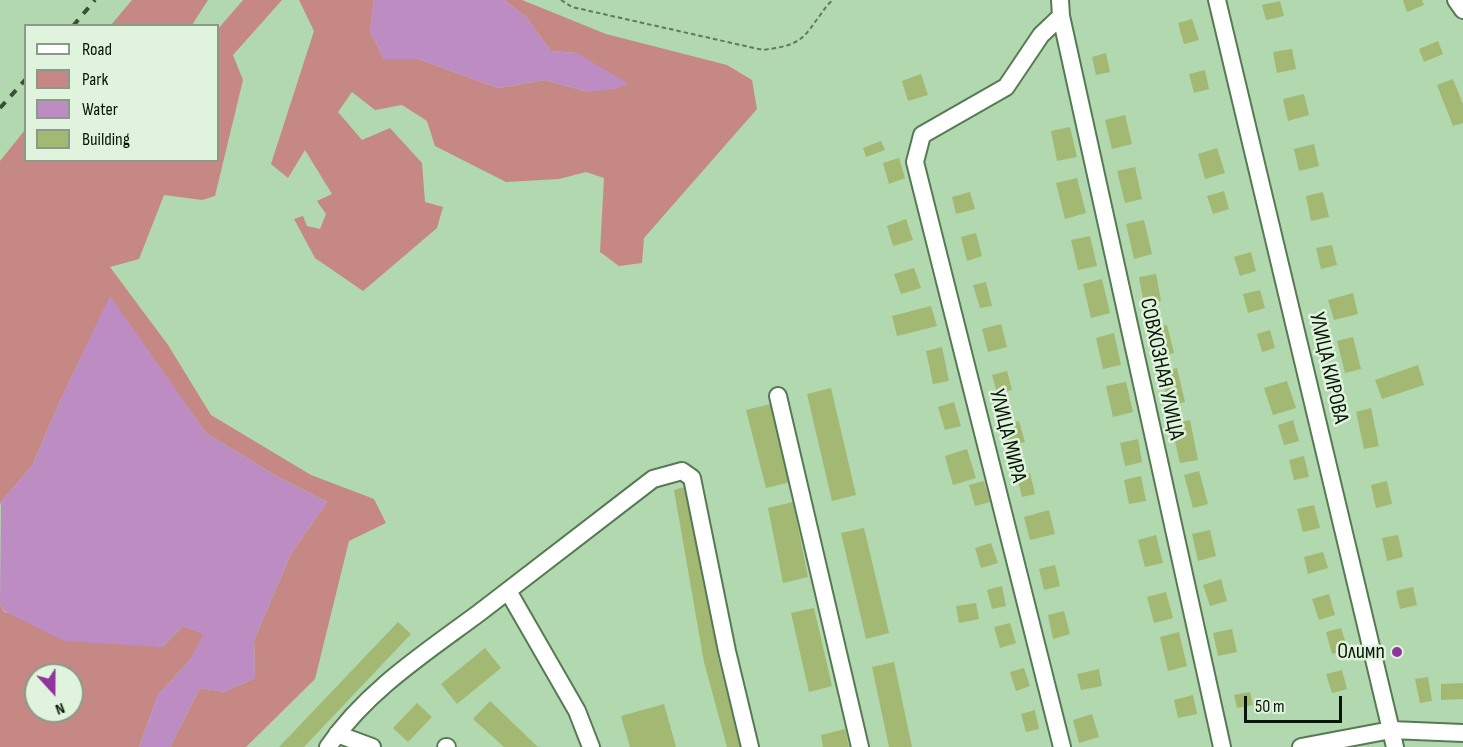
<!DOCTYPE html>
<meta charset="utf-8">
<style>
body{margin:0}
#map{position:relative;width:1463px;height:747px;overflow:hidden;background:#b1d8ae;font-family:"Sofia Sans Condensed",sans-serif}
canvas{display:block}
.legend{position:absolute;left:24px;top:24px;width:195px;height:138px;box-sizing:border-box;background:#dff3dd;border:2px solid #899b88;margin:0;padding:8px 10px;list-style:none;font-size:18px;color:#091708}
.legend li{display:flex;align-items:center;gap:12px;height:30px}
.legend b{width:30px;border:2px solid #899b88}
.north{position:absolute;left:24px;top:663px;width:60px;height:60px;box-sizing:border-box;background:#dff3dd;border:2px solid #899b88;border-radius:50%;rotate:159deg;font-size:16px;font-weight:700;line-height:24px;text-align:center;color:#091708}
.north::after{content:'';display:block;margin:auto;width:21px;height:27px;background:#91349d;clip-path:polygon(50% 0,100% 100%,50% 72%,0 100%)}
.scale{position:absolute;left:1244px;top:696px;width:98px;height:27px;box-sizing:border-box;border:3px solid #091708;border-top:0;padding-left:8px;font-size:18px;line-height:21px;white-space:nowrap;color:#091708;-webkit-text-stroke:4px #dff3dd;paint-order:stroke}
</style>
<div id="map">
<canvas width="1463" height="747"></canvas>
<ul class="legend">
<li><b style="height:8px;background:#fff"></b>Road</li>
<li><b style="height:16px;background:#c58885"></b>Park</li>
<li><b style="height:16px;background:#bd8cc3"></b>Water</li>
<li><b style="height:16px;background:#a3b873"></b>Building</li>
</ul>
<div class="north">N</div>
<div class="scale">50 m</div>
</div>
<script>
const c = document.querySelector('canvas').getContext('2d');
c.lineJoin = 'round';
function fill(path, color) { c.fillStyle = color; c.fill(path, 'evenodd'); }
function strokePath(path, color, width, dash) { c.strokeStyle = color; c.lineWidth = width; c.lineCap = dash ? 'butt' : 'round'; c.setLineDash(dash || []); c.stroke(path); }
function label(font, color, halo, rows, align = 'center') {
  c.font = font + ' "Sofia Sans Condensed",sans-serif'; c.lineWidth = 5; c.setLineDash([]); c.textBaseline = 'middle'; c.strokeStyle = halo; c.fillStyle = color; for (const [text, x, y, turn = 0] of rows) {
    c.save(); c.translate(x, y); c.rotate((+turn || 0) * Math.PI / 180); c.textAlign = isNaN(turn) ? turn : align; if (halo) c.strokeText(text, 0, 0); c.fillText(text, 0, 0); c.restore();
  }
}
const green = new Path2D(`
 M132,0H208L192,25H111Z
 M243,0H282L233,55L243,80L215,196L202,200L164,195L139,259L110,267L168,345L211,415L311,475L374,499L386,523L349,541L315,679L246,747H170L200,688L224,692L255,678L254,640L291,554L327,502L278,477L206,433L110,297L60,401L32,466L1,502L0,506V161L25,130L26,160H218V29Z
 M299,0H374L370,31L384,59H418L498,88L545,80L589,92L577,53L551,51L526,17L504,0H522L606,34L727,65L752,80L757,109L644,238L642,263L619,266L600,252L604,178L586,172L559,179L506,182L435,146L427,121L402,105L375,110L352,92L338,112L362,140L390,128L422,163L425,202L443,207L437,228L363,291L315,258L294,219L303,216L307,226L320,229L326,214L317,201L332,194L305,150L288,178L271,164L314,31Z
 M0,603L4,612L146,645L162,647L183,626L204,634L191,659L158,695L139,747H0ZM36,675H72V711H36Z`);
const water = new Path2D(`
 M374,0H504L526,17L551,51L577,53L629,84L615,89L589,92L545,80L498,88L418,59H384L370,31Z
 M110,296L206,433L278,477L327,502L291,554L254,640L255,678L224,692L200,688L170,747H139L158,695L191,659L203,634L183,626L162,647L64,641L4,611L0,603L1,502L32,466L60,401Z`);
const building = new Path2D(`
 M1403,0H1422L1424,5L1407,12Z
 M1280,1L1284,16L1266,20L1262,5Z
 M1192,19L1199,40L1184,44L1178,23Z
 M1438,41L1443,54L1424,62L1419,49Z
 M1292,49L1296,69L1277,73L1273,52Z
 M1106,53L1110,72L1096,75L1092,57Z
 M1205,70L1209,89L1194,93L1189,74Z
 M921,74L928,95L908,101L902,81Z
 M1453,79L1463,104V123L1453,126L1437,85Z
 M1304,94L1309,115L1288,121L1283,99Z
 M1125,115L1132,144L1112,149L1105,120Z
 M1070,127L1077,157L1057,161L1051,131Z
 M881,141L885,150L866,157L863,148Z
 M1314,144L1319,166L1299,171L1294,149Z
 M1217,148L1225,173L1205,179L1198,154Z
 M899,158L905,178L889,184L883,163Z
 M1135,167L1142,199L1125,203L1117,171Z
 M1077,178L1086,213L1065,219L1056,183Z
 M1224,191L1229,209L1213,214L1207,196Z
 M970,192L975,209L956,214L952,197Z
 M1323,192L1329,217L1311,221L1306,196Z
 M906,219L913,240L893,246L887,226Z
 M1144,220L1152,254L1134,259L1126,224Z
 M976,233L982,256L967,261L961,237Z
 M1090,236L1097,266L1078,270L1071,240Z
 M1332,245L1337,265L1321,269L1316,248Z
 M1251,252L1256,271L1240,276L1234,257Z
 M914,268L921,288L901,294L894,274Z
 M1156,274L1161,301L1144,304L1139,277Z
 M1102,279L1110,313L1091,318L1083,284Z
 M986,282L992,306L980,308L973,285Z
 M1260,290L1265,308L1248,313L1243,294Z
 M1353,293L1358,314L1334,320L1328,300Z
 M931,306L937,326L897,336L892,316Z
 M1001,324L1007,347L988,352L982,329Z
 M1167,325L1174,353L1158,357L1151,329Z
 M1270,330L1275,348L1262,352L1257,334Z
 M1114,333L1121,365L1103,369L1096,338Z
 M1353,337L1361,369L1345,373L1337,341Z
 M942,347L949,381L933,384L926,351Z
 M1418,365L1424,385L1382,399L1375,380Z
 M1177,368L1185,402L1169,406L1161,372Z
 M1007,371L1012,390L997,393L992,375Z
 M1287,381L1296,408L1273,415L1264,388Z
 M1126,382L1133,412L1113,417L1106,386Z
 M831,388L856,495L832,501L807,394Z
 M954,402L961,426L945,430L938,407Z
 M771,404L791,482L766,488L746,410Z
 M1371,408L1379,446L1364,449L1356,412Z
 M1190,420L1198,460L1180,463L1171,424Z
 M1293,420L1299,441L1284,445L1278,425Z
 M1019,421L1025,442L1009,446L1003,426Z
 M1138,439L1142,462L1125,466L1120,443Z
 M967,449L976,478L953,485L945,456Z
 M1304,456L1309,477L1294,480L1289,460Z
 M1199,471L1208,504L1193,508L1184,475Z
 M1030,473L1035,494L1022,497L1017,476Z
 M1141,476L1146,501L1129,504L1124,480Z
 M984,481L990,502L975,506L969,485Z
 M1387,481L1392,504L1376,508L1371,485Z
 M688,486L718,658L741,747H727L704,662L674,490Z
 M793,502L808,577L783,583L768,508Z
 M1314,505L1320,528L1303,532L1297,509Z
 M1049,510L1055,534L1030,540L1024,517Z
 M864,528L889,633L866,639L841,533Z
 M1210,530L1216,556L1198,561L1192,534Z
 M1156,535L1163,563L1145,567L1138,540Z
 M1398,535L1403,557L1387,561L1382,538Z
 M991,543L998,563L981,568L975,548Z
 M1323,552L1328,568L1308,574L1304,557Z
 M1055,565L1060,586L1044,590L1039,569Z
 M1221,579L1227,601L1210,606L1203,585Z
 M1002,586L1006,606L992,609L987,590Z
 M1413,587L1417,605L1400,609L1396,591Z
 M1166,592L1173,618L1154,623L1147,597Z
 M1329,594L1335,615L1319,620L1312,599Z
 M976,603L979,619L959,623L956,606Z
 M814,608L832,686L809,692L791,613Z
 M1064,611L1070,634L1053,639L1048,615Z
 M398,622L411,634L304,747H279Z
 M1010,623L1016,643L1000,648L994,627Z
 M1341,628L1348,650L1332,654L1326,632Z
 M1232,629L1237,652L1218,656L1213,633Z
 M1179,632L1187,666L1168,671L1160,637Z
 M485,648L501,668L457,704L441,684Z
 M894,662L912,747H889L872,667Z
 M1024,668L1030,686L1016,691L1010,672Z
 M1099,669L1102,686L1081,690L1077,674Z
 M1342,670L1347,689L1332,693L1326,674Z
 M1428,677L1432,701L1420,703L1415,679Z
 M1463,683V699L1441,700V684Z
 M1250,692L1253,705L1237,708L1234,695Z
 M1193,695L1197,714L1178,718L1174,700Z
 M490,701L538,747H504L473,719Z
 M417,703L432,717L408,742L393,728Z
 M664,704L676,747H630L621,716Z
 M1035,710L1039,729L1026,732L1021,714Z
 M1092,714L1099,737L1079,743L1073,720Z
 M845,729L849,747H823L821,735Z`);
const path = new Path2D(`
 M561,0L572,7L763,50C789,46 800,45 815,22C821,15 825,6 833,0`);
const minor = new Path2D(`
 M1060,0L1061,16L1222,747
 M1217,0L1395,747
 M1456,0L1463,10
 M1061,16L1041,35L1006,87L922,135L915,162L1062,747
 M778,396L860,747
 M508,591L577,711L591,747
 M337,734L372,747
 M328,747C366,691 425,653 479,613C537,569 595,524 653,479L682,471L692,478L727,651L750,747
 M446,747H447
 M1301,747L1391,730L1463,733`);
const rail = new Path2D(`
 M73,26L95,0
 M0,108L26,79`);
const markers = [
 [1397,652,6,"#91349d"]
];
const streetNames = [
 ["УЛИЦА КИРОВА",1328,368,77],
 ["СОВХОЗНАЯ УЛИЦА",1161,369,78],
 ["УЛИЦА МИРА",1007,436,76]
];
const poiNames = [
 ["Олимп",1385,652]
];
fill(green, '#c58885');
fill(water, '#bd8cc3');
fill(building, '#a3b873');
strokePath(minor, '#567a53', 20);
strokePath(path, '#5f7a5d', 2, [4.5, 3]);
strokePath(minor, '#fff', 16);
strokePath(rail, '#3a4f38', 4, [8, 8]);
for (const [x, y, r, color] of markers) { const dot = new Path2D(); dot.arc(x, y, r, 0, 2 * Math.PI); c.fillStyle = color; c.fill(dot); strokePath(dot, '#dff3dd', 2); }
label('22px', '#091708', '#dff3dd', streetNames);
label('22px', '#091708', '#dff3dd', poiNames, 'right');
</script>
